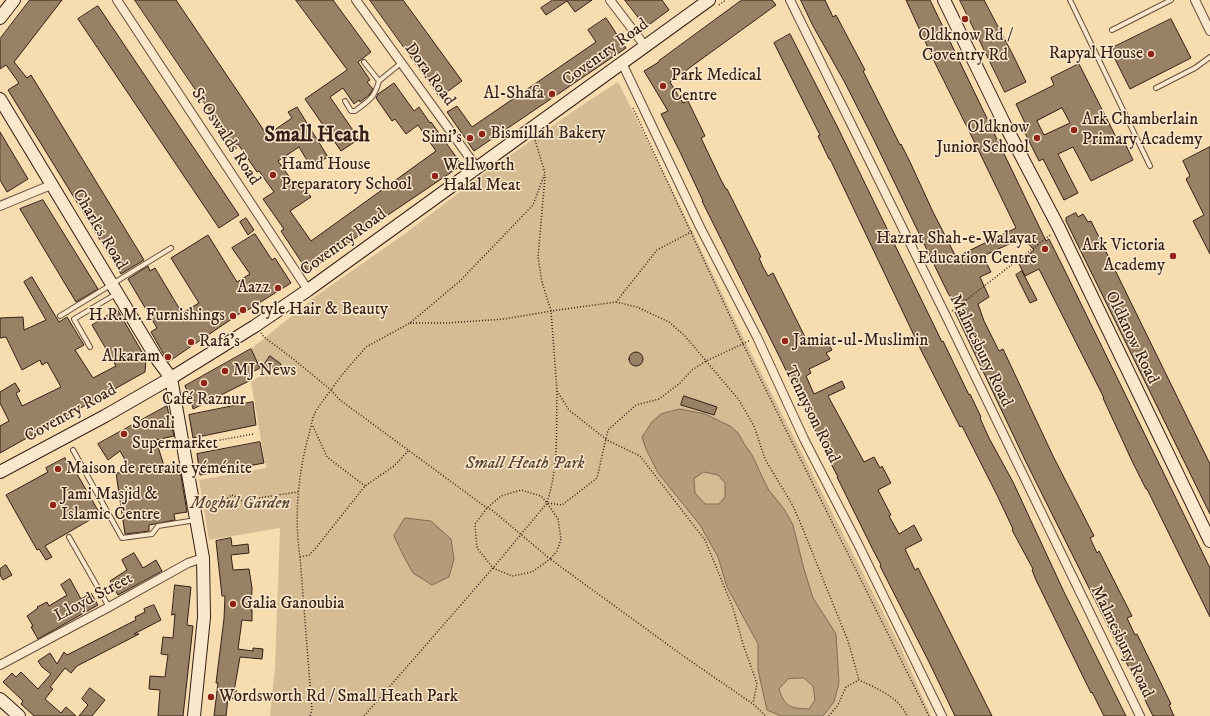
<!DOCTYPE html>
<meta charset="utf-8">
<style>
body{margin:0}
canvas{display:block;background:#f6dcaf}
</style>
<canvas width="1210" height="716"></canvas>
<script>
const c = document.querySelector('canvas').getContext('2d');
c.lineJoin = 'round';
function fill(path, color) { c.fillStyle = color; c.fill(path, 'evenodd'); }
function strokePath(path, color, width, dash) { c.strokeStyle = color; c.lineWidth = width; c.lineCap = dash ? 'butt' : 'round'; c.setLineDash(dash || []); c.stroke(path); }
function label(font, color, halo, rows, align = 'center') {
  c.font = font + ' "IM FELL DW Pica",serif'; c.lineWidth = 3; c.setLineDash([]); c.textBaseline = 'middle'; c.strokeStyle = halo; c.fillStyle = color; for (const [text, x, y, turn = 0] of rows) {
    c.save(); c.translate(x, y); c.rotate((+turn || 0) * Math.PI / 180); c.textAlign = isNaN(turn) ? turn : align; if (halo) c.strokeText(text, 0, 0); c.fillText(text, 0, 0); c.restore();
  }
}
const green = new Path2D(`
 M618,82L682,210L745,341L901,648L931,716H270L275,667L280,528L209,540L199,480L266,468L251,382L263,374L251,349L316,296L406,233L486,172L587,102Z`);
const water = new Path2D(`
 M680,409L705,414L730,426L738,433L745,445L752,455L768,489L784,509L793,525L804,569L813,598L836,634L839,683L834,702L823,716H781L767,710L758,670V644L727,587L718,557L700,525L658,473L646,449L642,437L652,422L661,414ZM704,472L718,475L725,483V497L719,504H705L695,493L694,479ZM804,678L813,686L815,700L809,709C791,708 785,708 779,689L788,679Z
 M405,518L431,521L451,539L454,559L449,577L432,585L413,573L403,555L394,536Z`);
const building = new Path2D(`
 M30,0H62L14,62L27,78L31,75L144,260L121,274L8,90L19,83L6,65L0,69V39Z
 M135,0H176L267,135L292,118L288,112L297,107L328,157L311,167L299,147L278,161L293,182L295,181L298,185L301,183L311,197L290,211L311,241L436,151L418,125L406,134L395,119L392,121L376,98L378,94L394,83L414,111L419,107L430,123L431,122L462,165L379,221L308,272L281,231L284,229L263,199L274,192L259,171L257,172L238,144L234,146Z
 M296,0H333L371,52L358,62L370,80L367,82L373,89L369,95L360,102L359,100L354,104L343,88L330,97L359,139L341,151L305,99L347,70Z
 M370,0H403L462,81L440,97Z
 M553,0H592L575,12L567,1L546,15L541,8Z
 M625,0H662L669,10L646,27Z
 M742,0H772L776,5L670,82L683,103L688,101L705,136L701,138L721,180L726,189H727L761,257L759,258L763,267L768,276L773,273L810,347L826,339L832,350L826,353L830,359L809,369L811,373L806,376L814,394L842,381L845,388L828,396L864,462L874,457L880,468L882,466L891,483L878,490L891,515L889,516L899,534L914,525L922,540L905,549L915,570L918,568L992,716H955L929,662L880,566L881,565L872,548L837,477H838L826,454L827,453L810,420H811L794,382L792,383L781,360L702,201H703L680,152L661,114L668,111L644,71L659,62V61Z
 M801,0H825L833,17L836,15L865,70L863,71L900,145L901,144L910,162L933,212L956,257L1016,228L975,143L936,65L906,0H930L1046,241L1049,239L1062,265L1210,568V617L1147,489H1146L1132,461L1103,398H1104L1039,269L1025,276L1018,262L1034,250L1024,239L1021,240L1020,239L983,256L991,272L980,277L989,297L978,304L984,321L999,351L1003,349L1053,456L1094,536L1090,538L1097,553L1099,551L1132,616L1127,618L1135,635L1137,634L1171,704L1169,705L1174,716H1153L1026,462L955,312L957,311L942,281L873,138L844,81L813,26Z
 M960,0H984L1014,57L1026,82L1005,92Z
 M98,6L239,215L219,228L78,19Z
 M606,18L626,48L474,151L447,112L457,106L472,127L596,42L588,30Z
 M1171,19L1191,58L1130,89L1110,49Z
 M790,34L838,128L942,342L943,341L969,395L970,394L981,417L980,418L989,438L1013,482L1064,592L1126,716H1104L1092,692L1091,693L1036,580L1032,570L1033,569L1012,530L1013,529L997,495L962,426L960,427L921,350L830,159H829L818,136L820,135L774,43Z
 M1079,64L1116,137L1121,135L1133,160L1091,181L1073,147L1058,154L1078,193L1064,200L1043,159L1039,161L1022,127L1026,125L1016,104L1054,85L1051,78ZM1062,108L1070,123L1044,135L1037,121Z
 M0,132L28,179L7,192L0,180Z
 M1210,147V254L1193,221L1204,215L1186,179L1190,176L1183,161Z
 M43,200L98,289L76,302L20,209Z
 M1076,213L1078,217L1083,214L1088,222L1091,221L1210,464V514L1066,221V218Z
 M246,218L254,230L248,235L240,222Z
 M255,234L272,260L275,258L291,283L243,313L242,312L168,362L151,332L157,328L128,279L148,266L150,271L155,268L182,313L199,303L171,258L208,235L237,282L250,274L232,248Z
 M1022,271L1037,300L1030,303L1016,275Z
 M32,277L59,322L67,317L84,345L75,350L93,378L116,366L92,325L117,309L146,359L145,372L0,453V426L9,421L0,403V392L15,383L20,391L16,393L22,406L61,387L47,362L42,365L40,360L22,370L6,337L0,338V318L23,317L24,330L46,320L24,282Z
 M251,349L260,368L249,374L251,380L193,409L190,397L185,386Z
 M629 359a7 7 0 1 1 14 0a7 7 0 1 1-14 0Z
 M270,356L281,364L275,373L264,365Z
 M684,396L717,407L714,415L681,405Z
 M253,402L256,425L193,438L189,415Z
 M167,406L174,436L156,440L164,466L179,464L187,512L174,514L175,520L149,525V531L125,534L116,473L132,472L120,451L108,460L98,444Z
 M260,442L264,463L200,475L197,454Z
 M65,458L66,461L69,460L100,514L45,546L52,557L46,560L39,549L37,550L6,495L48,472L46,468Z
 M231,538L232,546L248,544L249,553L231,555L233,570L249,569L252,588L251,610H252V621L242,620L238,649L253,651V648L263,649L262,659L240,657L234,691H237L236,699L228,698L226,716H214L218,683H216L224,619L225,596H222L216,541Z
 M134,553L143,568L156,560L162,571L118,595L110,581L127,570L122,560Z
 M6,565L12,575L3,580L0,575V569Z
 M70,579L81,599L91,593L98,605L38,639L31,627L33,626L27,616L38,608L37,607L47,602L49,606L67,595L61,585Z
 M175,585L191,587L187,625L193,626L183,716H158L160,690L149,689L150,676L165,677L168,655L161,654L163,637L173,638L175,614L172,615Z
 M154,605L161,620L134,634H139L77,666L71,673L65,668L50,687L53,689L45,699L61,713L66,707L76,716H34L21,704L23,701L3,682L12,673L16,677L21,672L38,689L51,674L42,667L38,661L50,653L57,664L64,652L67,655L136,620L135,617L145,612L144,609Z
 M90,688L105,700L92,716H79L88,705L82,699Z`);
const path = new Path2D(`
 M719,5L726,0
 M633,108L743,344L929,716
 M545,177L538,257L542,282L551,311L557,391L569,410L607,440L640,456L705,540L733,608L743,644L757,684L753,703
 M616,302L637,307L669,322L685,336L739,400L754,426L765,459L793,506L800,522L848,641L859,680
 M952,311L1050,235
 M410,323H447L504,319L551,311L616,302L657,250L693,231
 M261,333L264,337L292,358L331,390C325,398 319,405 315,413C312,419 311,427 309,434C298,474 294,516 300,557L312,710L310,716
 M749,341L706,361L692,370L679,384L659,399L636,405L608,430L597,478L562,505L547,503L558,519L561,539L557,551L550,559L682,655L753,704L766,716
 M313,426L327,457L365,486
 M193,445L253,434
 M547,502C559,467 556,428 557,391
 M226,503L228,507L232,509L235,507L238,501
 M212,504L226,502L227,499L231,495L235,496L238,501L298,492
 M300,557L309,555L315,549L365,486L394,466L409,450
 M364,716L493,568L547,503L541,496L521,490L501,496L487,508L475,524L477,548L493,568L512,576L532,572L550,559L492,510L487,508L340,400L331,390L341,376L366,347L410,323L460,281L533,205L545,173L535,140
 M829,716L838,705L846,687L859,680C876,688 899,697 907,716`);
const lane = new Path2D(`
 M1070,0L1150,166
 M1112,30L1171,0
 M364,62L379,81L401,63
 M1156,88L1195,68L1210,57
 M345,101L351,111H355C369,100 374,99 379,81
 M60,316L171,248
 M90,347L74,319L116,294
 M73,450L122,538L152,534L158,526L196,520
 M69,537L109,607`);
const street = new Path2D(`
 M117,0L308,290
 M356,0L477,168
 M610,0L645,46
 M790,0L946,316L1140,716
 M1195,0L1210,31
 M622,63L700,227L757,337L804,439L858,544L942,716
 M0,206L51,185
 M0,665L109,607L188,563L203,558`);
const secondary = new Path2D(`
 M944,0L1004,123L1059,228L1210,541
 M0,18L14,0
 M0,99L157,359L171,378L203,558L204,617L194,716
 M0,472L105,416L171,378L255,326L308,290L709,0
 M0,699L19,716`);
const markers = [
 [965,19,4,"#8f2418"],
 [1151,54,4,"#8f2418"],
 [663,86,4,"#8f2418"],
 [552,94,4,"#8f2418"],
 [1074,130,4,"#8f2418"],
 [482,134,4,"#8f2418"],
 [470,138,4,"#8f2418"],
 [1037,138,4,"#8f2418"],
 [273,175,4,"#8f2418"],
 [435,176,4,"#8f2418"],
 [1045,249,4,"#8f2418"],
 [1173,256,4,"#8f2418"],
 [278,288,4,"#8f2418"],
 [243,310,4,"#8f2418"],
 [233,316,4,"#8f2418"],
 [785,341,4,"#8f2418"],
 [191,342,4,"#8f2418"],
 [168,357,4,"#8f2418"],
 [225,371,4,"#8f2418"],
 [204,383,4,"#8f2418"],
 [124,434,4,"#8f2418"],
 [58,469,4,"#8f2418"],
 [53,505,4,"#8f2418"],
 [233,604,4,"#8f2418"],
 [211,697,4,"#8f2418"]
];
const poiNames = [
 ["Oldknow Rd /",965,36,"center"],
 ["Coventry Rd",965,56,"center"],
 ["Rapyal House",1143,54,"right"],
 ["Park Medical",671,76],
 ["Centre",671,96],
 ["Al-Shafa",544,94,"right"],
 ["Ark Chamberlain",1082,120],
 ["Primary Academy",1082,140],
 ["Oldknow",1029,128,"right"],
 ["Junior School",1029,148,"right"],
 ["Bismillah Bakery",490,134],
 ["Simi's",462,138,"right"],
 ["Hamd House",281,165],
 ["Preparatory School",281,185],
 ["Wellworth",443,166],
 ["Halal Meat",443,186],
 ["Hazrat Shah-e-Walayat",1037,239,"right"],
 ["Education Centre",1037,259,"right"],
 ["Ark Victoria",1165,246,"right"],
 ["Academy",1165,266,"right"],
 ["Aazz",270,288,"right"],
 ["Style Hair & Beauty",251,310],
 ["H.R.M. Furnishings",225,316,"right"],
 ["Jamiat-ul-Muslimin",793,341],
 ["Rafa's",199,342],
 ["Alkaram",160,357,"right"],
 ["MJ News",233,371],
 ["Café Raznur",204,400,"center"],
 ["Sonali",132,424],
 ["Supermarket",132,444],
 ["Maison de retraite yéménite",66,469],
 ["Jami Masjid &",61,495],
 ["Islamic Centre",61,515],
 ["Galia Ganoubia",241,604],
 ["Wordsworth Rd / Small Heath Park",219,697]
];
const streetNames = [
 ["Coventry Road",606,53,-36],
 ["Dora Road",429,75,54],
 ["St Oswalds Road",225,137,57],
 ["Charles Road",99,230,59],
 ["Coventry Road",344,243,-36],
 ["Oldknow Road",1131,338,64],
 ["Malmesbury Road",980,351,64],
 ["Coventry Road",71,414,-29],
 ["Tennyson Road",811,415,64],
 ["Lloyd Street",94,598,-28],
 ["Malmesbury Road",1121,642,64]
];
const parkNames = [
 ["Small Heath Park",525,464],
 ["Moghul Garden",240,504]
];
const districtNames = [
 ["Small Heath",317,137]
];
fill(green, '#d5bc95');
fill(water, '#b49c7b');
strokePath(water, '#816a53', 1);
fill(building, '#998166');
strokePath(building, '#351f16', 1);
strokePath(lane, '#654e3c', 6);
strokePath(street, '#654e3c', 10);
strokePath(secondary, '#351f16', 14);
strokePath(path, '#351f16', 1.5, [1, 2]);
strokePath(lane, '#f9e8cb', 4);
strokePath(street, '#f9e8cb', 8);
strokePath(secondary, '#f9e8cb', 12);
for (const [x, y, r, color] of markers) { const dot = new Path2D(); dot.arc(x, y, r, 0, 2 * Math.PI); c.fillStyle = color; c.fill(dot); strokePath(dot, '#f9e8cb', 1.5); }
label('17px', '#351f16', '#f9e8cb', poiNames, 'left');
label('17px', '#351f16', '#f9e8cb', streetNames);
label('italic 17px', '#5d4636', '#f9e8cb', parkNames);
label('bold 21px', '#351f16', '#f9e8cb', districtNames);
</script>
